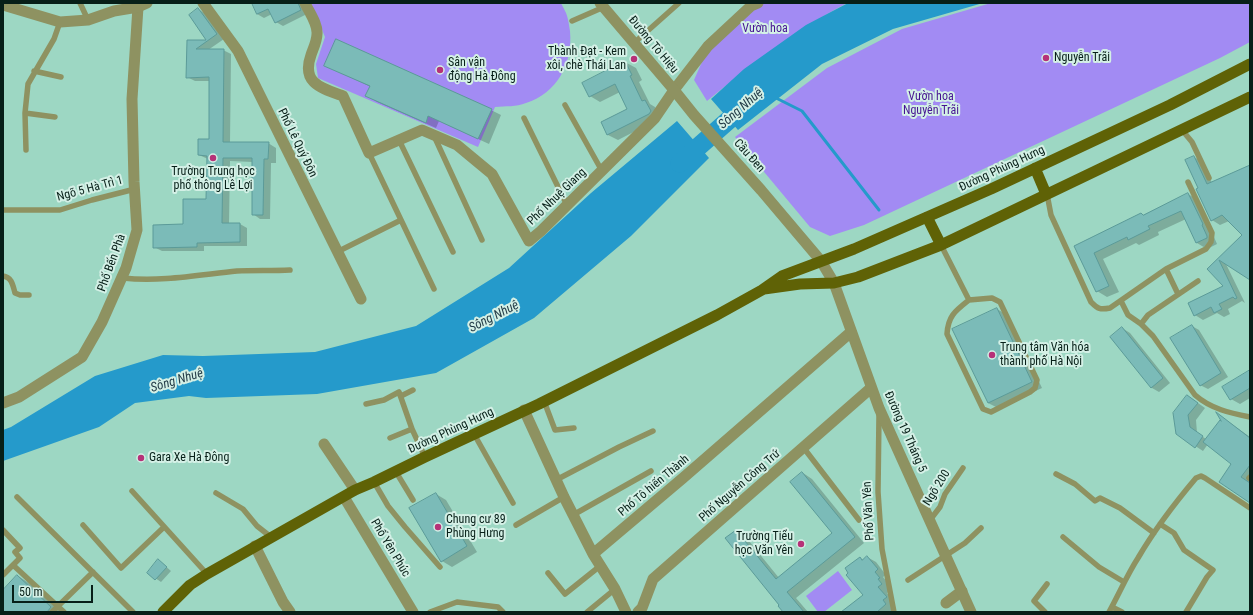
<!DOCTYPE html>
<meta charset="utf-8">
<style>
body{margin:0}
#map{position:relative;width:1253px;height:615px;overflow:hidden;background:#9dd7c3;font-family:"Roboto Condensed",sans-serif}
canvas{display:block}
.frame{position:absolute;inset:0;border:4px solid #071f18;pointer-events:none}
.scale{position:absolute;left:12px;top:585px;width:81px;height:18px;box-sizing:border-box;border:2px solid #071f18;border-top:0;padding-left:5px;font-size:12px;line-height:14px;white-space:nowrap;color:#071f18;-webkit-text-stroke:3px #d4f0e6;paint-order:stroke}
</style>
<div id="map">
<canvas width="1253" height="615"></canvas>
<div class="frame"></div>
<div class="scale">50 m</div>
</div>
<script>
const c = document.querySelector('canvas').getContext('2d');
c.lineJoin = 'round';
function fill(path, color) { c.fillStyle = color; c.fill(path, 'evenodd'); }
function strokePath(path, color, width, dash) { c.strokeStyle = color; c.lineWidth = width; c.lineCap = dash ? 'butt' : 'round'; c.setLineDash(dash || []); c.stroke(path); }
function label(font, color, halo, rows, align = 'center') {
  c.font = font + ' "Roboto Condensed",sans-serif'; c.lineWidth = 4; c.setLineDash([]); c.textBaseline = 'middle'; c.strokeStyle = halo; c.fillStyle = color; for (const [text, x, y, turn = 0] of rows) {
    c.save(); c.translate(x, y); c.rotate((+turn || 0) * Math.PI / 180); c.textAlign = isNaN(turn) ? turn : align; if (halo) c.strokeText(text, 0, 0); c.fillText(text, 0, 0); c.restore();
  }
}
const green = new Path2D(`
 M311,3H561C562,6 564,8 565,11C568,16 569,25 570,31C573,64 557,93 526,103C516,107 506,106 495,107L478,147L318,78L316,64L325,37Z
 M764,3H847C797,29 751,65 707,101L694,80L708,48L753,9Z
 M991,3H1250V42L1220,58L864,225L830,236L810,227L735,137L827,68L902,29Z
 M838,571L852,590L824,612H818L806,596Z`);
const water = new Path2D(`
 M848,3H983L893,29L822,64L738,130L711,99L744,69L806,25Z
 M677,121L709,158L631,236L534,318L436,373L317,394L206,398L189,396L135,403L99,427L3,461V430L11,427L95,376L163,355L203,356L315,352L416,326L509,268L591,193Z`);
const shadow = new Path2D(`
 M253,3H302L307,14L283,26L276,22L272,14L264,18L257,14Z
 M198,9L206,14L224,39L208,50H223L231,54L230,143H268L276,148V163H271L270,219H260L253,214V162L230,161L229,224H240L247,228V246H204V251H162L154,247L184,225L207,200L208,159L199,155L210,140V81H195L187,77L188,41H208L190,15Z
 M625,62L636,68L642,80L639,82L650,104L655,107L661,117L659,119L618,140L608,135L602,123L629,109L620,92L600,102L590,96Z
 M326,66L491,110L501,115L489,144L439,121L436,128L377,102L367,96L371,87Z
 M1194,157L1203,162L1212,183L1250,166V279L1226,264L1245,303L1242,301L1228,309L1230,314L1224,317L1217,313L1203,320L1195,315L1225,286L1208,269L1243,236L1229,221L1220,225L1212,220L1199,189Z
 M1188,194L1198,200L1217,244L1207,249L1197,243L1186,219L1158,232L1159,235L1139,245L1136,243L1103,259L1119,292L1107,297L1097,291L1076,247L1141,214L1144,215Z
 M997,309L1007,315L1042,388L998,408L988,403Z
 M1192,326L1199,330L1228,377L1208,389L1200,385Z
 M1122,328L1130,333L1170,383L1159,392L1152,388L1112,337Z
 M1250,371V398L1240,404L1231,399Z
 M1188,396L1205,408L1196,420L1197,433L1206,439L1224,423L1219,415L1250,437V501L1233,463L1208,444L1203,451L1177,434Z
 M803,473L812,479L864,543L796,598L808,612H784L736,531L745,536L779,578L833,533Z
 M436,494L446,500L477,552L452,567L442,561Z
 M867,557L876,562L886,575L883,577L888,583L891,590L887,593L895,603L892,606V612H843L864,595L860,558L864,560Z
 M163,564L171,571L161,582L148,573Z
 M18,576L32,585L61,612H3V591Z`);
const stream = new Path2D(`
 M776,98L802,111L879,210`);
const river = new Path2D(`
 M680,163L748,103`);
const building = new Path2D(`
 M252,3H298L301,10L275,23L268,9L257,14Z
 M198,8L217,34L196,49H224L223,142H269L268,159H264L263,215H252V158H223L222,223H240V242L197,243V247L153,248V225L183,224V199H206L207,156L198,155V139H209V77L186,78L187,40H206L189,15Z
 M336,39L492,109L478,139L428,116L426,123L365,96L370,86L324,66Z
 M625,61L632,75L630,76L642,101L645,100L651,111L649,114L607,135L601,122L627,109L615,84L589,97L582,83Z
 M1194,156L1207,184L1250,165V280L1219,260L1237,298L1235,299L1233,297L1219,304L1222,309L1214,313L1211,307L1194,316L1188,303L1223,286L1207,269L1242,235L1222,215L1211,221L1196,189L1198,188L1185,160Z
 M1188,193L1203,224L1202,225L1207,236V238L1196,243L1181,211L1148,226L1150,229L1128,240L1127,237L1094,253L1109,286L1096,292L1074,246L1141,213L1143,215Z
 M997,308L1032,382L988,403L952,329Z
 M1192,325L1221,373L1200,386L1170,338Z
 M1122,327L1163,378L1151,388L1110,337Z
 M1250,370V388L1230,400L1222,387Z
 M1187,395L1198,403L1188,415L1190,427L1203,436L1195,448L1176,434L1173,413Z
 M1216,412L1250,438V465L1241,477L1250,483V503L1219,482L1231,464L1203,442L1220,420L1221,421Z
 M802,472L855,537L787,592L804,612H783L778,606L779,605L725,538L736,530L776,579L832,533L790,482Z
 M436,493L467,546L441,562L409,508Z
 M867,556L878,569L875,572L880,578L878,579L882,584L878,587L887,597L883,600L886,604L877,612H841L863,595L846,575L848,573L845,568L860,557L862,560Z
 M158,559L167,567L155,580L147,573Z
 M17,575L51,607L47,612H3V590Z`);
const service = new Path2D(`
 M80,3L88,20
 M572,21L604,7
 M634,43L679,3
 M34,71L61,77
 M565,105L602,171
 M25,113L55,117
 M524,118L567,205
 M1182,130L1192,142L1209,178
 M435,138L482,240
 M399,140L453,252
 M26,150L25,113L28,84L54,39L60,22
 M369,153L434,289
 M1047,194L1051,215L1091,302C1098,309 1100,310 1110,308L1166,269
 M3,210H60L92,200L135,189
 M941,245L969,300L992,298L1000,302L1037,380L1035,388L1030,392L991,412L983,409L947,334C948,316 955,311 969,300
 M337,252L401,220
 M3,276C12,277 13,286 15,293L20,295H29
 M123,278C161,282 198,275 237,271C254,270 272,271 290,270
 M1198,281L1148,315L1141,324L1153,336L1195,395C1211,409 1230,413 1250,417
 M1178,294L1166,269L1206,249L1211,242L1212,233L1188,182
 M1121,301L1128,315L1141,324
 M401,396L413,390
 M544,401L555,430L574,428
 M366,404L384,400L399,392L412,429L425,457
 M879,415L878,492L882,549L894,612
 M474,434L513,503
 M390,438L412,429
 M803,447L859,520
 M396,472L413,500
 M1056,474L1075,484L1095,501L1100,498L1120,508L1154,533
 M1249,478L1250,477
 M556,480L619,447L653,431
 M374,482L388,506L405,527L440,567
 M132,491L207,574
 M216,493L243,509L257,526L271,537
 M17,497L133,612
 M573,515L651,471
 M930,520L940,507L945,494L963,468
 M1160,524L1174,533L1184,550L1213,570L1207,577L1186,612
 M83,525L121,568L164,527
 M516,525L564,497
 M3,530L20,548L15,552L20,558L13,565
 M1063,537L1099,567L1124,582
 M548,573L565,594L600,566
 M3,575L13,565L64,612
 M908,580L965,543L981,528
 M1112,607L1122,612
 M52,612L93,572
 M430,612L457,602L498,607L503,612
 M587,612L615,589
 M1045,612L1034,601L1047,584
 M1109,612C1119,594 1127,575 1138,558C1155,529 1174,504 1196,478L1201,476L1205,478L1250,508`);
const minor = new Path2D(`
 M203,3L238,51L361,299
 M305,3C309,12 318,24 317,34C317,41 313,49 311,55C301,83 321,88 343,96L369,153L422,130L457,145L492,174L529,241L541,231L655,118L674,90L708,46L751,6L758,3
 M3,403L19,397L82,357L102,322L126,268L137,230L134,182L132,99L138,7
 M524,410L564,497L593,554L615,589L626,612
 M324,444L355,490
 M344,497L413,612
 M255,546L283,602L290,612
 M593,554L683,478L851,332
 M946,603L962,591
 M638,612L642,608L653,579L871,388`);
const tertiary = new Path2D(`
 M600,3L674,90L694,115L761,190L821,261L834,283L879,408L971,612
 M3,5L60,22L88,20L114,11L138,7L147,3`);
const primary = new Path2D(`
 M1035,168L1046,194
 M927,217L941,245
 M764,289L800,284L834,283L858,277L941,245L1250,97
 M163,612L190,585L207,574L355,490L374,482L425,457L539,404L717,315L762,290L782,276L854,249L991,189L1170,105L1250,64`);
const markers = [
 [1046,58,4,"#b63178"],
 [634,59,4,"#b63178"],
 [440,70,4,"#b63178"],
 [213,158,4,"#b63178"],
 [992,355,4,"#b63178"],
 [141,458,4,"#b63178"],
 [438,527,4,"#b63178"],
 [801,544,4,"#b63178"]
];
const parkNames = [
 ["Vườn hoa",765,29],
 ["Vườn hoa",931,97],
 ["Nguyễn Trãi",931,111]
];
const streetNames = [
 ["Đường Tô Hiệu",653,45,50],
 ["Phố Lê Quý Đôn",297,143,64],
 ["Cầu Đen",749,156,48],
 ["Đường Phùng Hưng",1002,169,-25],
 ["Ngõ 5 Hà Trì 1",90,189,-15],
 ["Phố Nhuệ Giang",557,197,-44],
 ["Phố Bến Phà",112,263,-70],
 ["Đường Phùng Hưng",451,431,-25],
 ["Đường 19 Tháng 5",905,432,66],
 ["Phố Tô hiến Thành",654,486,-40],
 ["Phố Nguyễn Công Trứ",740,486,-41],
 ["Ngõ 200",937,488,-58],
 ["Phố Văn Yên",869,511,-93],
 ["Phố Yên Phúc",390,548,59]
];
const poiNames = [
 ["Thành Đạt - Kem",626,52,"right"],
 ["xôi, chè Thái Lan",626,66,"right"],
 ["Nguyễn Trãi",1054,58],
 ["Sân vận",448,63],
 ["động Hà Đông",448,77],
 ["Trường Trung học",213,172,"center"],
 ["phổ thông Lê Lợi",213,186,"center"],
 ["Trung tâm Văn hóa",1000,348],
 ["thành phố Hà Nội",1000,362],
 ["Gara Xe Hà Đông",149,458],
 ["Chung cư 89",446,520],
 ["Phùng Hưng",446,534],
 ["Trường Tiểu",793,537,"right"],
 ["học Văn Yên",793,551,"right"]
];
const waterNames = [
 ["Sông Nhuệ",741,109,-41],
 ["Sông Nhuệ",494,317,-27],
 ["Sông Nhuệ",177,381,-17]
];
fill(green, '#a28bf3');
fill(water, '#259acb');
fill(shadow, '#0003');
strokePath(stream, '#259acb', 3);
strokePath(river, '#259acb', 19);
fill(building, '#7bbbb8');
strokePath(building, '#5b9a98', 1);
strokePath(service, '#8e9261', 5.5);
strokePath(minor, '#8e9261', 11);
strokePath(tertiary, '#8e9261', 11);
strokePath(primary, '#5f6206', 11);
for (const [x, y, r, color] of markers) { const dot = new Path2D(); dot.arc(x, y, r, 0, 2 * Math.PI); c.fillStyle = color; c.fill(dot); strokePath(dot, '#d4f0e6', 1.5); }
label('12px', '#451291', '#d4f0e6', parkNames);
label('12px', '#071f18', '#d4f0e6', streetNames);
label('12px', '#071f18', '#d4f0e6', poiNames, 'left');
label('italic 13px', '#243c48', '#d4f0e6', waterNames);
</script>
